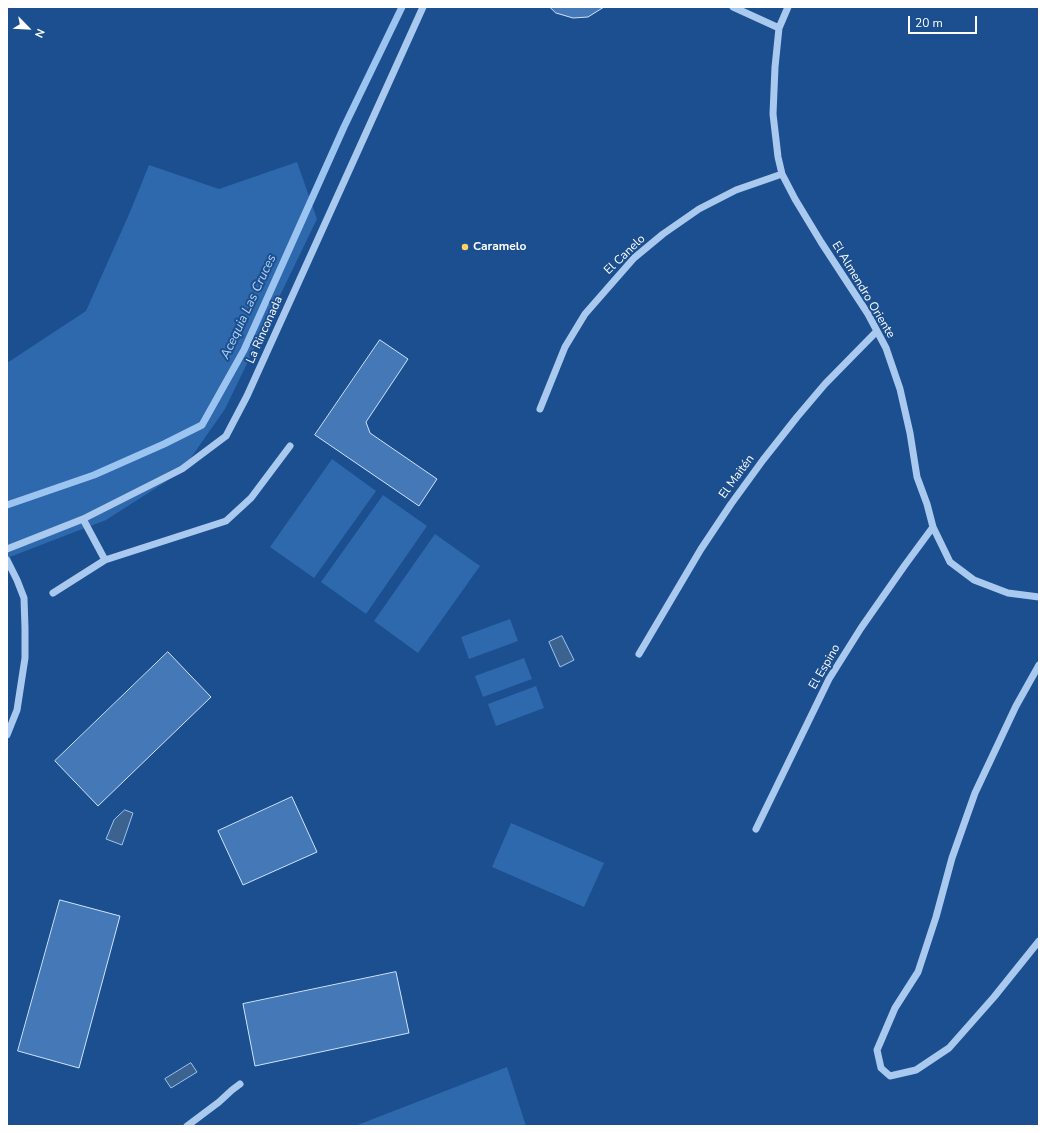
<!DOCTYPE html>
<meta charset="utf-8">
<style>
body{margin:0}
#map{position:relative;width:1046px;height:1133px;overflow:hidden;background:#1b4f8f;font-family:"Nunito Sans",sans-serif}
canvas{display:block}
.frame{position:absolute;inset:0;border:8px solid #fff;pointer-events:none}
.north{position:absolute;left:8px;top:8px;width:40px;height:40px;-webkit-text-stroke:3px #1b4f8f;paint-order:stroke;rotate:114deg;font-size:11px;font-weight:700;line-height:16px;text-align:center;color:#fff}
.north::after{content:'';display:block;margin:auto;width:14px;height:18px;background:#fff;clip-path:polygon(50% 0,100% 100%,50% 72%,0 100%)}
.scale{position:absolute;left:908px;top:16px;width:69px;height:18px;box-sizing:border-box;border:2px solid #fff;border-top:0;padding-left:5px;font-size:12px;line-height:14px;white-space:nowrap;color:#fff;-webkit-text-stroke:3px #1b4f8f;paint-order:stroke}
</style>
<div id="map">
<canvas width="1046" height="1133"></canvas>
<div class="frame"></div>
<div class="north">N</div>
<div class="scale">20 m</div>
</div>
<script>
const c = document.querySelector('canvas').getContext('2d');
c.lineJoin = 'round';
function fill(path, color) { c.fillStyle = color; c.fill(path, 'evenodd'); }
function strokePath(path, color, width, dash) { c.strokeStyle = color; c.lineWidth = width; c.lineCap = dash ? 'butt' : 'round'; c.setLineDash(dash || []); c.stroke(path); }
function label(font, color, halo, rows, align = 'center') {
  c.font = font + ' "Nunito Sans",sans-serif'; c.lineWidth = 4; c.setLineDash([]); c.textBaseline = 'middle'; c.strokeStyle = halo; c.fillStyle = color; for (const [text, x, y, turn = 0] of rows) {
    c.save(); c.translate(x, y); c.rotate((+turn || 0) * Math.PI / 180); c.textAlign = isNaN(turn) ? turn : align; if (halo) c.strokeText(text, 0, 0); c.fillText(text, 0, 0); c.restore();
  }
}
const green = new Path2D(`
 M297,162L317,219L225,409L181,472L106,520L7,558V363L86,311L130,212L149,165L219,189Z
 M332,459L376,491L314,578L270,547Z
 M383,495L427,526L366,614L321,582Z
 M435,534L480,566L418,653L374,621Z
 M510,619L518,641L469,659L461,637Z
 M524,658L532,679L483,697L475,676Z
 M536,686L544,708L496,726L488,704Z
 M511,823L604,863L584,907L492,867Z
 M507,1067L526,1126H355Z`);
const water = new Path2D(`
 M562,636L574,660L560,667L549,642Z
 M125,810L133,813L122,845L106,839L114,820Z
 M191,1063L197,1072L171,1088L165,1079Z`);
const stream = new Path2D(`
 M7,505L94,475L164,444L202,425L244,350L344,127L402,7`);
const building = new Path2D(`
 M550,7H604L588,17L573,18L556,13Z
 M380,340L408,359L366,422L370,433L437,479L419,506L315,435Z
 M168,652L211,697L98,806L55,761Z
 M292,797L317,852L243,885L218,831Z
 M60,900L120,916L79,1068L18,1051Z
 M396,972L409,1033L255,1066L243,1004Z`);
const minor = new Path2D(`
 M733,7L779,28
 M788,7L779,28L775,67L773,114L778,157L782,174L795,199L821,242L868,314L886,348L900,389L910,433L917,477L927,504L933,527L950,562L974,580L1008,593L1039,597
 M540,409L565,347L585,314L634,258L663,234L699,209L736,190L782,174
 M83,519L105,560
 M7,549L83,519L182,469L226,436L247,396L423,7
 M7,560L17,580L24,598L25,628V658L17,710L7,735
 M53,593L105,560L226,521L251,498L290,446
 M639,654L701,549L731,504L763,460L797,417L825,384L877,331
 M1039,665L1016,706L975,793L952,858L936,917L918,972L895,1008L877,1050L881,1068L890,1076L916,1070L949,1048L994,997L1039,941
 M756,829L829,679L861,628L905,565L933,527
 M187,1126L219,1102L232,1090L240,1084`);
const markers = [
 [465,247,4,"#ffd166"]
];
const poiNames = [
 ["Caramelo",473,247]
];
const streetNames = [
 ["El Canelo",625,255,-44],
 ["El Almendro Oriente",863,290,59],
 ["La Rinconada",265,330,-66],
 ["El Maitén",737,477,-54],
 ["El Espino",825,667,-60]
];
const waterNames = [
 ["Acequia Las Cruces",249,307,-65]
];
fill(green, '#2e69ad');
fill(water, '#3c6290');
strokePath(water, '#9cc4f0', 1);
strokePath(stream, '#9cc4f0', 7);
fill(building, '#4478b7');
strokePath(building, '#cfe3fa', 1);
strokePath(minor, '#a9c9ee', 7);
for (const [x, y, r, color] of markers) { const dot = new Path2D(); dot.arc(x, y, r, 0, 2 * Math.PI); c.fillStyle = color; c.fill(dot); strokePath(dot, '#1b4f8f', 1.5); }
label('bold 12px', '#fff', '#1b4f8f', poiNames, 'left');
label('12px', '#fff', '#1b4f8f', streetNames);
label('italic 13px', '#b5d3f5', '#1b4f8f', waterNames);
</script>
